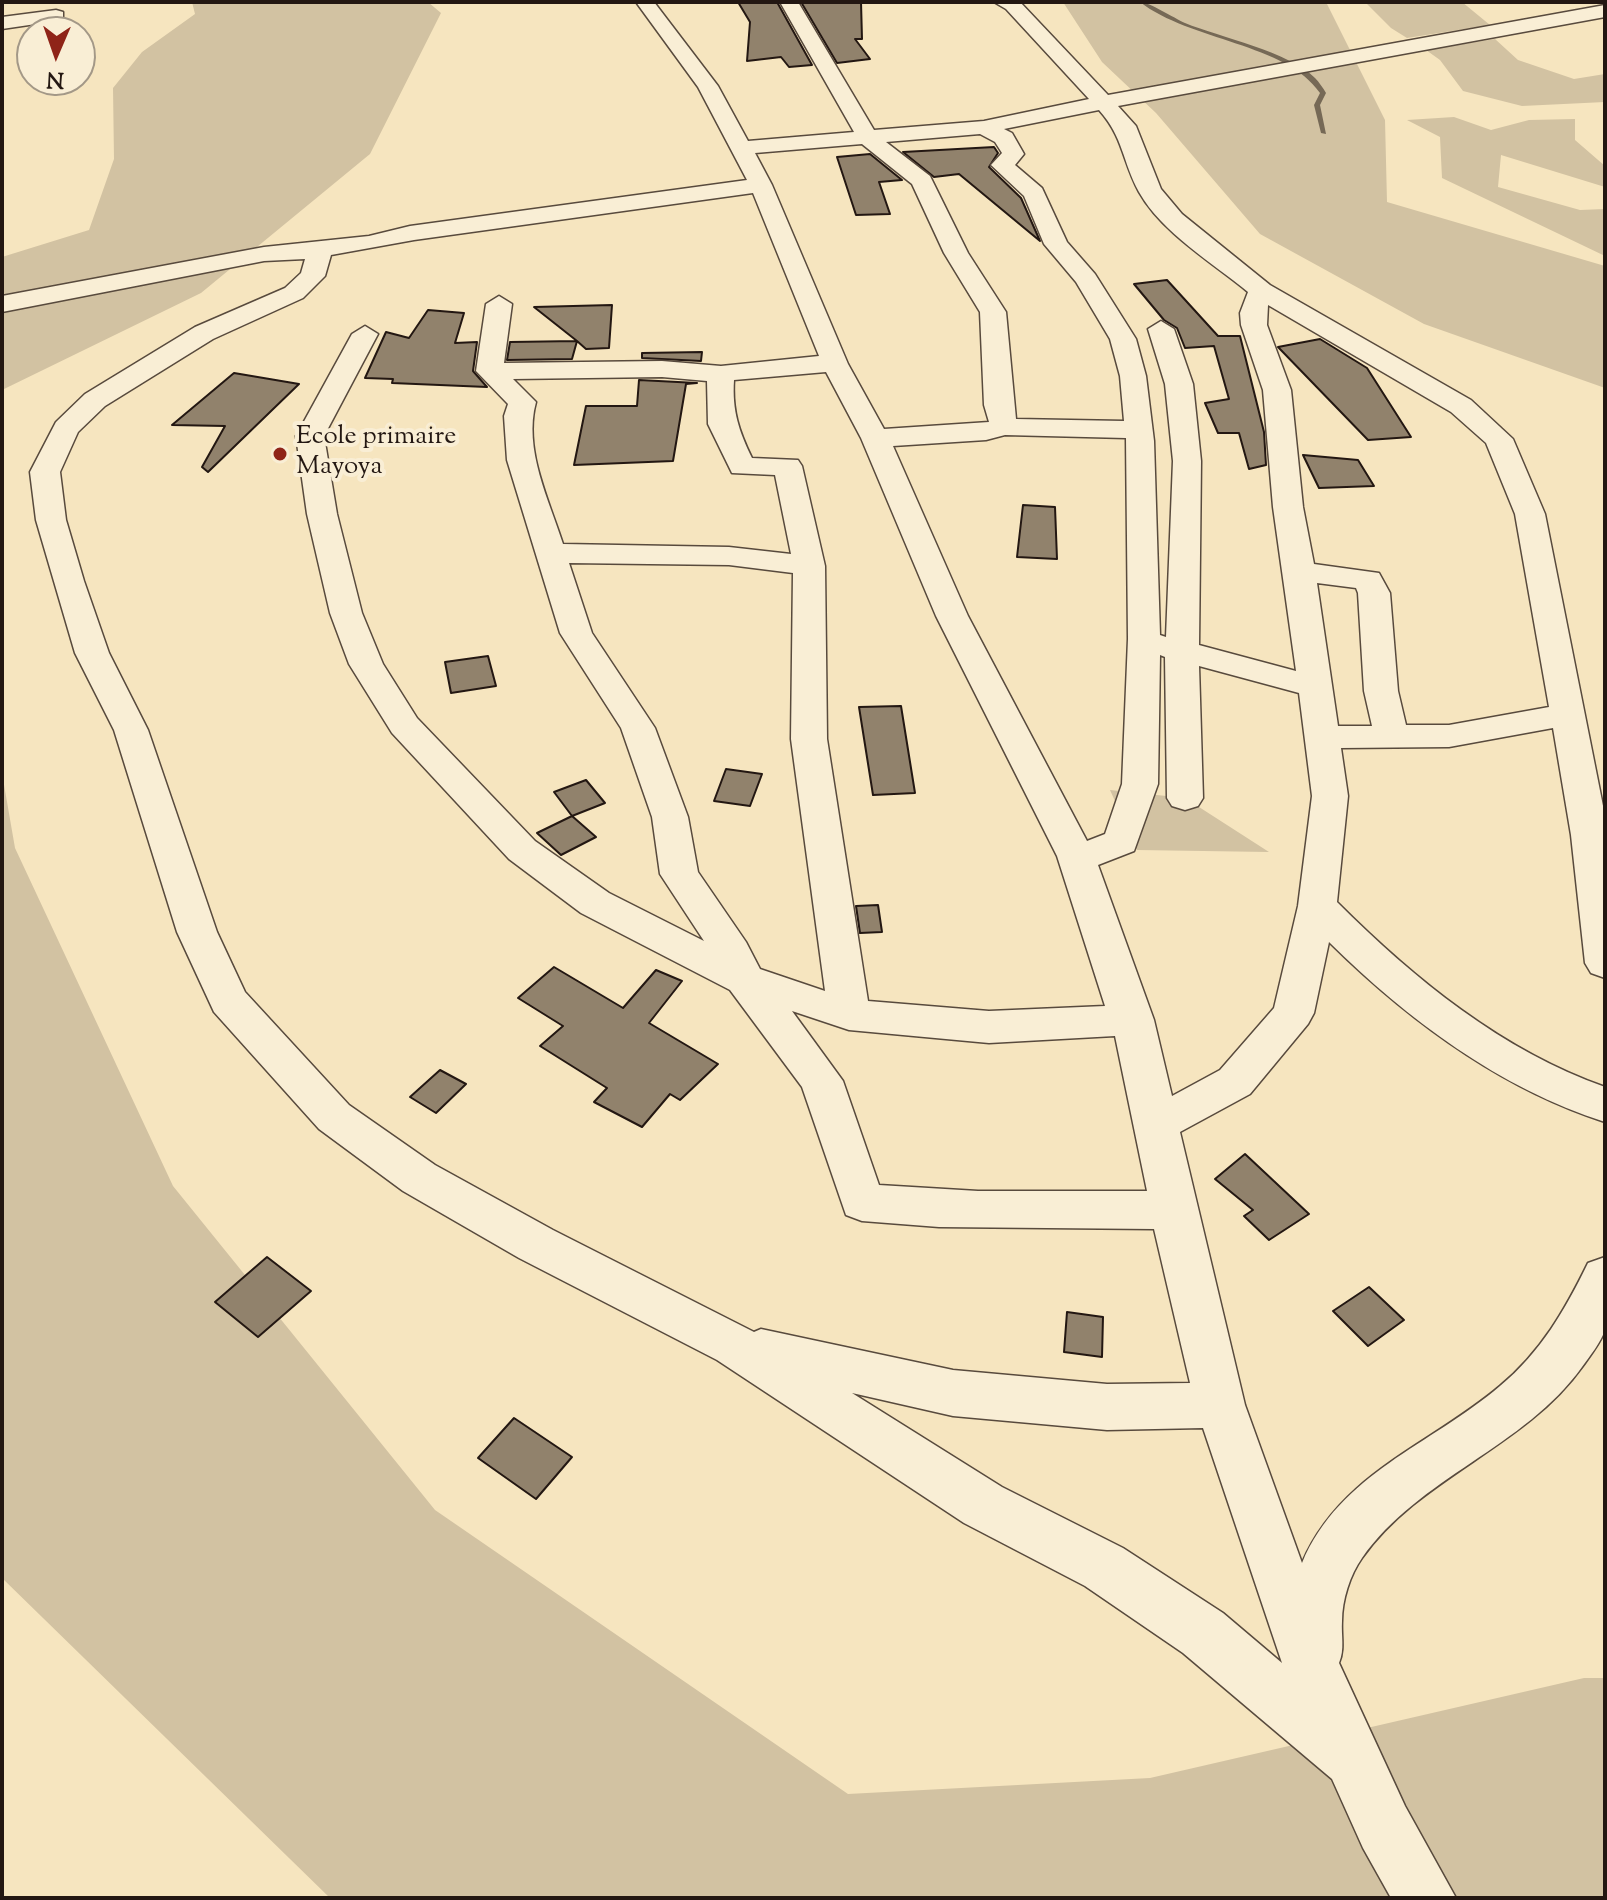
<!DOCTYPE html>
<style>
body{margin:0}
#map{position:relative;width:1607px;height:1900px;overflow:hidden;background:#f6e5bf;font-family:"Sorts Mill Goudy",serif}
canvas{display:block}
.frame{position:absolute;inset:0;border:4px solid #231712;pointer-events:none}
.north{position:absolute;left:16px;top:16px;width:80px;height:80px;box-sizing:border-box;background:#f9eed5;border:2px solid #a39887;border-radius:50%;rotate:182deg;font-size:22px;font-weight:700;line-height:32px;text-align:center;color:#231712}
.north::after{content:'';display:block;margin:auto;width:28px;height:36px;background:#8f2418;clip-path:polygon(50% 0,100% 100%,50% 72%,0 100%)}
</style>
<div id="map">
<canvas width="1607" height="1900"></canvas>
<div class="frame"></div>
<div class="north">N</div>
</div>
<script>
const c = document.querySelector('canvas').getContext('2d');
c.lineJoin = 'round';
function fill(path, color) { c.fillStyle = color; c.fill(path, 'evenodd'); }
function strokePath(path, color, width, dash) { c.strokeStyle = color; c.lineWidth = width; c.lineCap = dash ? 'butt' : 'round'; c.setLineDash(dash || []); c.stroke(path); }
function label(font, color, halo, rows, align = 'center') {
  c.font = font + ' "Sorts Mill Goudy",serif'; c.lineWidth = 8; c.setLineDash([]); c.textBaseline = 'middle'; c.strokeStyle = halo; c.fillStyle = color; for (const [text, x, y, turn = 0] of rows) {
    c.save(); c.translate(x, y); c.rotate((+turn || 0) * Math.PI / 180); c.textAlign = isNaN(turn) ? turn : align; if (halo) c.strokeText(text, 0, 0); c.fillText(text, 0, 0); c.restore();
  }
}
const green = new Path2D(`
 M192,2H428L441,13L370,154L201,293L2,390V257L89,230L114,159L113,88L142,52L195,14Z
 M1063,2H1326L1385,120L1387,202L1605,266V388L1424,324L1260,234L1156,113L1102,62Z
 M1365,2H1462L1490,25L1407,38L1391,28Z
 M1495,39L1518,60L1574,79L1605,74V102L1522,106L1463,91L1440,60L1426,50Z
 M1454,117L1491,130L1529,120L1575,119V140L1605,166V187L1501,155L1498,187L1580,210L1605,209V256L1442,178L1440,137L1407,120Z
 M2,773L15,848L173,1186L435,1510L848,1794L1150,1778L1584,1678H1605V1898H330L2,1578Z
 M1110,790L1185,798L1269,852L1137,850Z`);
const stream = new Path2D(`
 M1140,2C1149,2 1174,18 1185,23C1219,37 1290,52 1315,78C1319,82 1323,88 1326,93L1320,105L1326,134L1321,133L1314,105L1320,93C1286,43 1190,41 1140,2Z`);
const building = new Path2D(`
 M738,2H777L812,65L789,67L781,57L747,61L750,22Z
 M801,2H861L862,39H855L870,59L837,63Z
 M994,147L998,153L989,167L1021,198L1040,241L959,174L934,177L903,152Z
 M870,154L902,180L879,182L890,214L856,215L837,157Z
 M1167,280L1218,336H1240L1264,432L1266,465L1249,469L1239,433H1218L1205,403L1229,399L1214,346L1185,348L1177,328L1164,320L1134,284Z
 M612,305L609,348L586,349L577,341L572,359L507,360L510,342L577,341L534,307Z
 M428,310L464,313L455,343L477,342L473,371L487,387L392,383L393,379L365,378L386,332L409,338Z
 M1320,339L1367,368L1411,437L1368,440L1278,347Z
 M702,352L701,361L642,358V353Z
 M234,373L299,384L208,472L202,467L225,426L172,425Z
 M639,380L697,383L686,384L673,461L574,465L586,406H637Z
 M1303,455L1358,460L1374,486L1319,488Z
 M1023,505L1055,507L1057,559L1017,557Z
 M488,656L496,686L451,693L445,662Z
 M901,706L915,793L873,795L859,707Z
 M726,769L762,774L750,806L714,801Z
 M586,780L605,803L572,816L554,792Z
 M572,816L596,837L561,855L537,833Z
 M878,905L882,932L860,933L856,906Z
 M554,967L623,1008L656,970L682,981L649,1023L718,1064L680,1100L670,1094L642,1127L594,1102L607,1088L540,1046L563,1026L518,998Z
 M440,1070L466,1084L436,1113L410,1097Z
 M1245,1154L1309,1214L1269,1240L1244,1216L1253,1210L1215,1179Z
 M267,1257L311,1291L258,1337L215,1302Z
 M1369,1287L1404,1320L1368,1346L1333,1311Z
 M1067,1312L1103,1317L1102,1357L1064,1352Z
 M514,1418L572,1457L536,1499L478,1458Z`);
const minor = new Path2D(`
 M636,2H654L718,86L748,141L854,132L780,2H798L874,130L984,121L1089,99L1006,9L994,2H1020L1108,95L1605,5V17L1118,106L1136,126L1161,189L1182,214L1270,285L1471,400L1513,439L1545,514L1605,816V978L1591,973L1585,963L1571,835L1553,728L1449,747L1341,748L1348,796L1337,902C1413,978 1502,1051 1605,1087V1122C1499,1088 1408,1020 1329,942L1314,1013L1308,1024L1250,1094L1180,1132L1245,1405L1302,1563C1340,1473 1431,1445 1500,1386C1541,1352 1565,1310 1588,1263L1605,1257C1605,1279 1607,1309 1605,1330C1601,1342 1590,1356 1582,1367C1524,1448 1419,1477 1362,1558C1350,1575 1342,1600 1342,1621C1341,1636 1345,1649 1339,1663L1405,1806L1456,1898H1391L1363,1848L1332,1779L1183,1653L1085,1586L964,1523L717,1360L519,1258L403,1191L319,1129L214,1012L177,932L114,730L75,653L36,520L30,472L56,422L85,394L195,327L285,288L301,273L305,259L264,261L2,312V296L264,247L369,236L410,226L747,180L698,87ZM1099,110C1124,138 1122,161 1139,192C1162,233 1213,263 1248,292L1240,313L1241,325L1263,390L1273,507L1296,671L1199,645L1201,461L1193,384L1174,329L1161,321L1148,329L1165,384L1173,461L1166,637L1160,635L1154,441L1146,376L1136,339L1095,274L1067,242L1042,188L1015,165L1024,154L1012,133L1004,129ZM980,134L995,142L1002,153L991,165L1024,196L1044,244L1076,282L1110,339L1120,376L1124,421L1016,419L1006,312L968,253L930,176L886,142ZM862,144L912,184L944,253L980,312L984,405L989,422L884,429L848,364L772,185L755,153ZM753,193L819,356L721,366L662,361L504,363L512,304L499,296L486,304L476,371L508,404L504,416L507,460L560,633L621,728L652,817L660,874L704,941L609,893L535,841L417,718L383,664L362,613L337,514L324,436L378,334L365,326L352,334L296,436L307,514L330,613L349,664L392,733L509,859L581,913L730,990L802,1087L846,1215L862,1221L939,1227L1154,1229L1190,1383L1107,1384L953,1370L761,1329L754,1332L553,1230L435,1165L349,1105L245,992L217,932L148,730L109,653L84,581L66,520L60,472L78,432L105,406L213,339L303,298L325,276L331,255L414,240ZM1268,305L1451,412L1486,443L1515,514L1549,707L1449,725H1406L1398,691L1390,593L1379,573L1314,564L1303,507L1291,390L1267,325ZM826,372L861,438L936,616L1057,856L1105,1006L989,1011L868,1001L827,739L825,566L802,466L798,460L752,458C739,431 732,411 734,380ZM662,377L707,381L708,424L732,473L775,475L791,554L729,547L563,544C549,500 523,449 536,402L513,379ZM1005,435L1126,438L1128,639L1122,784L1105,834L1087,841L968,616L893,446L986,440ZM569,563L729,565L793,573L791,739L825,991L760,969L746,942L698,872L688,817L655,728L592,633ZM1317,583L1356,588L1358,593L1364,691L1372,726H1338ZM1160,655L1165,657L1167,798L1172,806L1185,810L1198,806L1203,798L1199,666L1299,693L1312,796L1298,906L1274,1008L1220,1070L1172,1096L1154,1020L1098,865L1134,851L1158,784ZM792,1011L849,1030L989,1043L1115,1036L1147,1191H978L879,1185L843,1081ZM852,1393L953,1416L1107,1430L1203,1428L1282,1663L1223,1613L1123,1548L1002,1487Z
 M56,10L63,12V20L2,29V17Z`);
const markers = [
 [280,454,8,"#8f2418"]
];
const farPoinames = [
 ["Ecole primaire",296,439],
 ["Mayoya",296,469]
];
fill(green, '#d2c2a2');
fill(stream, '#766956');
fill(building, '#91826c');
strokePath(building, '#231712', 2);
strokePath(minor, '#584a3d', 3);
fill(minor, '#f9eed5');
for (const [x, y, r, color] of markers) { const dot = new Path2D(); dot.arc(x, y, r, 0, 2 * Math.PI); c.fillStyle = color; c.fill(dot); strokePath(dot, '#f9eed5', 3); }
label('26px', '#231712', '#f9eed5', farPoinames, 'left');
</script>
